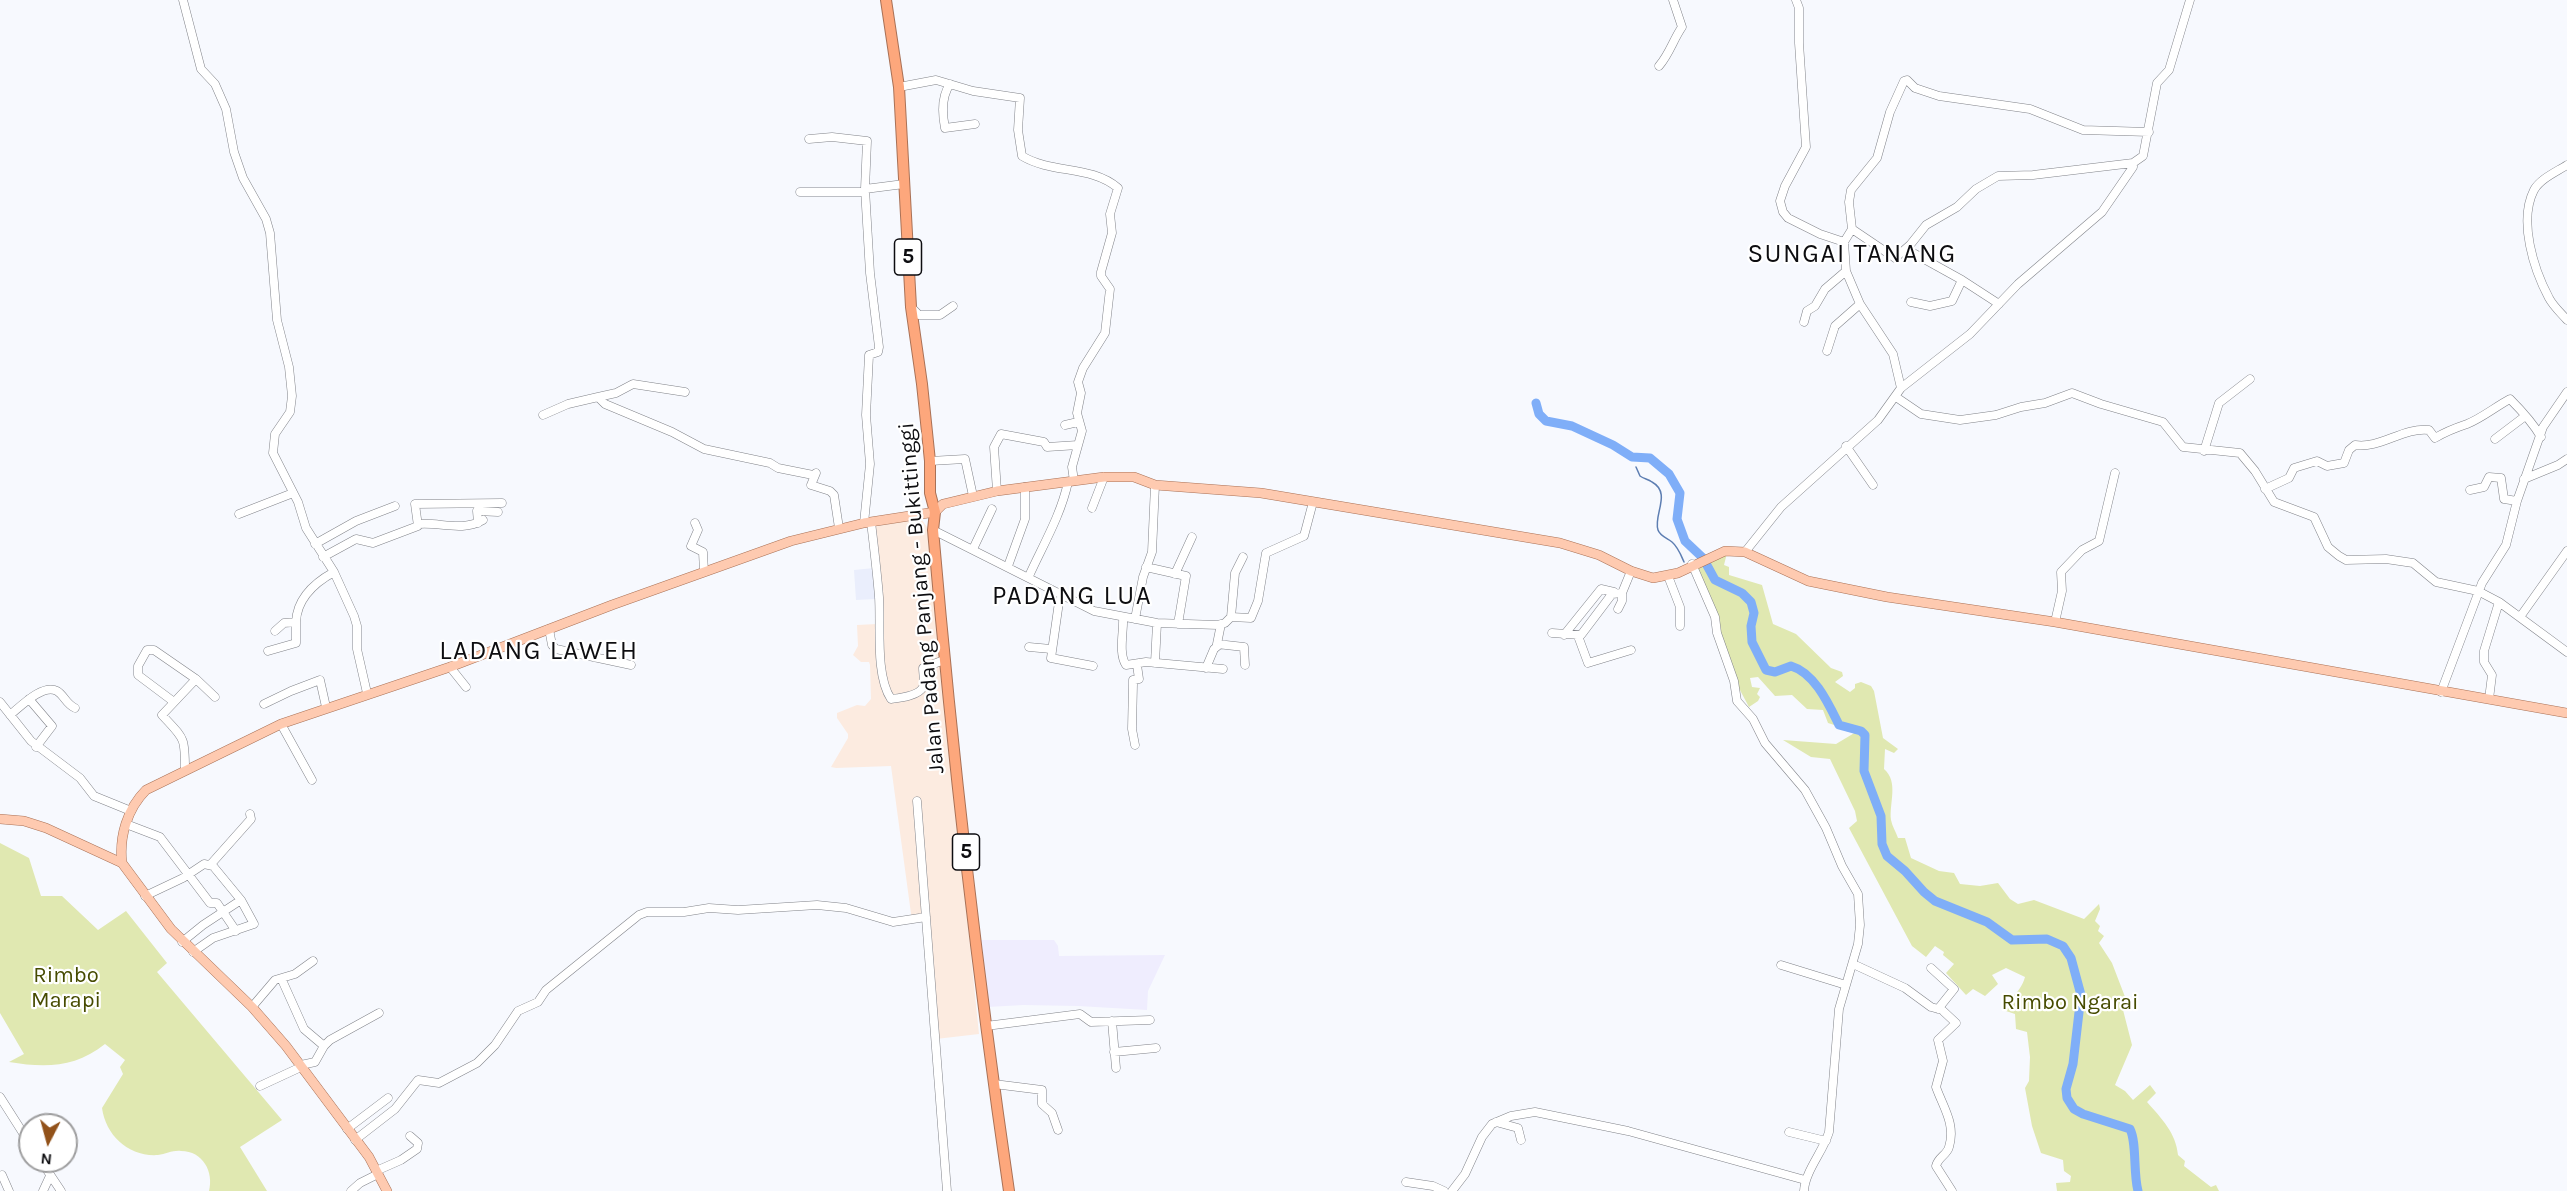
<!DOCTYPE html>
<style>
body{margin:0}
#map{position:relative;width:2567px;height:1191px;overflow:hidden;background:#f7f9fe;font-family:Karla,sans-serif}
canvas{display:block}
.north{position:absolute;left:18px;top:1113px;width:60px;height:60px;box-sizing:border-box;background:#fff;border:2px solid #9e9e9f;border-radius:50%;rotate:186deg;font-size:16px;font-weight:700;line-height:24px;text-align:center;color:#0d0d10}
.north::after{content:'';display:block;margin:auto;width:21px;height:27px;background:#92521a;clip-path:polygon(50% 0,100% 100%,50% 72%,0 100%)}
</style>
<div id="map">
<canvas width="2567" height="1191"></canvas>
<div class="north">N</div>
</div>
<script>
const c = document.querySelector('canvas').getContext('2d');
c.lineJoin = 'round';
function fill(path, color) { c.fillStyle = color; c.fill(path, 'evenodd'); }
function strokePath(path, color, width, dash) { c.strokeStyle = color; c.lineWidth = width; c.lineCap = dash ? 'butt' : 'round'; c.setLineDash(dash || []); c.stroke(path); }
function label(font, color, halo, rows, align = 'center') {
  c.font = font + ' Karla,sans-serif'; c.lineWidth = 4.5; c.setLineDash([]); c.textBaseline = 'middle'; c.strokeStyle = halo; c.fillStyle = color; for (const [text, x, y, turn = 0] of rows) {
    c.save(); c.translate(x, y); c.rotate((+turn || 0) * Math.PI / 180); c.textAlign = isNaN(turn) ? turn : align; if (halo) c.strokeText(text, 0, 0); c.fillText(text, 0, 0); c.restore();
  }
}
const commercial = new Path2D(`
 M915,519L922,520L927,527L979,1034L936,1039L924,921H912L891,766L836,768L831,767L848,738V734L837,718V713L857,705L865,706L871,699L870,665L869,662H861L853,655L858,646L857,625L877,624L874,527Z`);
const industrial = new Path2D(`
 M978,940H1054L1058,946L1059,956L1165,955L1148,991L1147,1010L1078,1006L1023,1005L988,1007Z`);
const built = new Path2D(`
 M874,568L876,599L856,600L854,570Z`);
const green = new Path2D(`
 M1728,549L1724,565L1729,567V575L1762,585L1773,624L1796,634L1831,668L1842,672L1843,676L1835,682L1850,692L1855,688V684L1861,682L1871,686L1874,691L1883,738L1898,749L1894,753L1885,749L1884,769C1899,782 1889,803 1891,820C1892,826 1896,832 1898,838H1905L1911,858L1939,871L1954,873L1960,884L1980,886L1998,883L2010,899L2018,904L2034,900L2084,919L2099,904L2100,909L2095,921L2100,926L2098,931L2104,936L2099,943L2112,963L2127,1002L2122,1006L2132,1045L2115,1085L2125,1091L2133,1100L2150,1085L2156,1093L2147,1102C2162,1119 2176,1133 2178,1155L2185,1161L2184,1166L2211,1187L2216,1185L2219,1191H2057L2056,1183L2070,1182L2071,1176L2064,1171L2063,1160L2041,1153L2032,1126L2025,1088L2029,1081L2030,1057L2027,1032L2016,1029L2015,1014L2003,1010C2006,999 2020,995 2025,977L2006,968L1992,975L1998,984L1985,996L1973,989L1966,995L1946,973L1954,964L1943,955L1944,952L1935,946L1926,957L1912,946L1849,828L1857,821L1855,811L1830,759L1811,757L1783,740L1836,744L1856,732L1828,723L1823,710L1807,709L1792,695L1775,696L1758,677L1750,678L1752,687L1760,688L1757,694L1760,697L1758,701L1749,707L1718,649L1712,617L1694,570Z
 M0,843L29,858L41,896H62L98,930L126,911L167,963L157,972L282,1120L240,1147L267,1191H209C214,1172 203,1151 181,1151C173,1150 166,1154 158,1155C129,1157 106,1136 102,1108L123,1074L120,1067L125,1060L105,1044C75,1068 45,1068 9,1062L24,1054L0,1013Z`);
const stream = new Path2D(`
 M1636,467L1640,476C1644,479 1648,479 1652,482C1672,493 1653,515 1658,530C1660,536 1667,538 1672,542C1678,547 1681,555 1684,562`);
const river = new Path2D(`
 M1536,403L1539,414L1546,421L1572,426L1613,445L1632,457L1650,458L1669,474L1680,493L1677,519L1685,541L1703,558L1715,580L1742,593L1751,602L1754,613L1751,626L1752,642L1766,670L1775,672L1791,666C1815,673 1829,705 1839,725L1861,731L1865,735L1864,771L1881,816L1882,844L1887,856L1905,871L1924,892L1935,901L1987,922L2012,940L2047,939L2063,946L2071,958L2081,995L2073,1064L2066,1089L2067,1098L2074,1109L2083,1114L2130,1129C2137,1143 2133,1172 2138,1191`);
const minor = new Path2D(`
 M183,0L201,69L215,84L226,109L234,152L243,178L266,219L270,233L277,320L289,367L292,396L290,412L275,434L273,453L298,502L306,528L334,572L354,616L357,626V649L367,693
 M1796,0L1799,8V43L1806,147L1785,186L1780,201L1783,212L1788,218L1820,234L1844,242L1846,271L1860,304L1893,354L1901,388
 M1659,66C1670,53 1673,40 1682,27L1673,0
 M950,84C941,97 942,113 945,128L975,124
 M899,87L936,80L973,91L1020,98L1018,130L1022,156C1052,174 1091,165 1118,188L1110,214L1112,233L1101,272V276L1110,289L1105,333L1083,368L1078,382L1081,393L1077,413L1082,431L1072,467L1074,481
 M809,139L832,137L867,141L865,189L870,273L879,347L878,352L869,355L866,415L870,464L864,523
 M2567,165C2556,172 2540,179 2534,190C2518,221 2534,270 2549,298C2553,306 2561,313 2567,320
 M865,189L904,184
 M800,192H865
 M1852,229L1895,258L1910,245L1926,225L1957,207L1976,189L1998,176L2033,175L2133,163
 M1844,242L1852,229L1849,202L1851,190L1877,158L1890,112L1904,81L1907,80L1915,88L1939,96L2030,109L2083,130L2149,132
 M1906,249L1962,280L1999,304
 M1911,302L1930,306L1952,301L1962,280
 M912,308L919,315H940L953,306
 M1804,322L1807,311L1815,306L1825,289L1846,271
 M1827,351L1835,326L1860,304
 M598,397L616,393L633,384L685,392
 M1896,397L1921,414L1960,420L1996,415L2021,407L2045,403L2072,393L2101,404L2163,422L2183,447L2240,453L2255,471L2274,502L2314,517L2328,547L2339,556L2346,560L2386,559L2413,563L2436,582L2478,591L2499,602L2567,652
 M543,415L568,404L598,397L605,404L672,432L704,449L770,463L778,468L813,475L816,473L811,485L830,491L834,495L839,528
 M1065,425L1078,422
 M2495,439L2524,417
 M1846,446L1873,485
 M2204,451L2219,403L2250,379
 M930,461L965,459L973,496
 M2524,479L2558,465L2567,459
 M2265,489L2289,478L2294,468L2317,461L2327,466L2344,463L2349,450L2355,445C2380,449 2403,427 2429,430L2435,438C2445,432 2455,428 2467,424C2482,418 2495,407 2510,399C2522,411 2533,423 2541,437
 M2470,490L2484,487L2489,477L2501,478L2504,499L2517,501
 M997,491L994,447L1001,434L1044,442L1047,447L1078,445
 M1092,508L1104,477
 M239,514L293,493
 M871,522C874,547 877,572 879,597C881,626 875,675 891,699C899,698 919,696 923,687C925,683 923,673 923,668L944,660
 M478,523L477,511L498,512
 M695,523L698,530L691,546L703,552L704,572
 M419,524C440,522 462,532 483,520
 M933,530L1094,611L1157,623L1218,625L1225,623L1231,617L1251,618L1258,601L1266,553L1304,536L1313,502
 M315,544L356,521L395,506
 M973,549L992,509
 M1745,552L1781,507L1878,420L1901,388L1970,334L2018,284L2102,212L2133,167V163L2143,156L2157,83L2169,70L2190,0
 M323,557L356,539L373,543L418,526L415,504L502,503
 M1692,564L1715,617L1717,633L1734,681L1737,701L1753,719L1765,743L1805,790L1826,828L1842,866L1858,894L1860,925L1858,944L1839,1009L1829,1132C1823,1152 1805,1171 1804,1191
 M1008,566L1025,519V487
 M1146,567L1186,576L1178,624
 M1175,574L1192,537
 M1029,576C1043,545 1061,515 1068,482
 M1668,576L1680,607V626
 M1063,595L1059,602L1051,658L1093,666
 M1618,609L1622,601V593
 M1123,617C1124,631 1118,653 1126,665L1146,662L1223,669
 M1231,617L1235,573L1243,557
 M2520,617L2567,551
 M1135,619L1143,577L1152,552L1155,485
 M2055,622L2062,591L2061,572L2082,550L2099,541L2115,473
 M1221,624L1217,644L1244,647L1245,665
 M549,629L552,645L556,649L631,665
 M275,631L284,623L296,622C297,598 314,583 334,572
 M1552,633L1581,635L1612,594L1622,593L1631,571
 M1564,635L1601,589L1614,592
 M1578,636L1588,663L1631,650
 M1029,647L1051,649
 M268,651L296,643V622
 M1155,663L1157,623
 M450,667L466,687
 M1206,668L1214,649L1219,645
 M2441,692L2482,583L2506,545L2517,501L2543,427L2567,392
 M29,699L52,726L36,747
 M2489,699L2492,675L2484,662V651L2499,602
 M0,702L31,741L80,778L94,796L131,811
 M174,702L138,675V666L147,650H154L196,679L215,697
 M264,704L291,691L320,680L326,707
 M10,715C20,707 43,683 57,691C64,695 66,704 75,708
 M281,724L312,780
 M1135,745L1132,729L1133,684V680L1139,679L1137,665
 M185,769C185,736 184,739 162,715L196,679
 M917,801L947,1191
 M126,824L160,837L210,903H217L236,931
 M211,864L251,819L250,814
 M145,896L183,878L204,864L213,866L241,900L254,924L213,938L193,952
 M182,942L203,925L241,900
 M1853,964L1905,988L1931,1007L1942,1010L1956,1023L1938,1040L1943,1061L1936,1087C1943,1107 1956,1124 1949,1147C1947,1155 1938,1157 1936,1166L1952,1191
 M1781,965L1846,985
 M1931,968L1954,989L1938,1009
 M282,980L304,1029L324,1046
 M252,1007L275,980L295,974L313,961
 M1112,1021L1116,1068
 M986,1026L1080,1014L1091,1022L1150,1020
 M1114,1052L1156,1048
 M301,1065L315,1062L324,1046L330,1040L379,1013
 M994,1084L1042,1090V1104L1052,1113L1058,1130
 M260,1086L301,1067
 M0,1097L30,1144
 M1496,1122L1518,1128L1521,1140
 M347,1129L388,1098
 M1789,1132L1826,1141
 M355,1140L395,1109L418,1080L439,1083L477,1063L495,1045L518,1011L538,1002L546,990L639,915L647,912H684L709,908L738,910L817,905L846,908L893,922L926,917
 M41,1161L61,1191
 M376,1171L401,1160L417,1149L418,1143L410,1136
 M2,1175L9,1191
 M1406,1182L1433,1186L1444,1191
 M43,1191L50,1176
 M351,1191L360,1183L378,1174
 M1452,1191L1465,1174L1482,1137L1492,1124L1511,1116L1535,1112L1628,1131L1805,1180`);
const major = new Path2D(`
 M0,819L24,821L46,828L122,863L171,929L252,1007L286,1046L369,1157L387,1191
 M122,863C119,837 127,809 146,790L281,724L450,667L612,605L791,541L864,523L935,512L943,504L997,491L1104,477H1134L1155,485L1261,493L1560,543L1599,555L1631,571L1653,578L1678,573L1725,551L1745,552L1808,581L1887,597L2055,622L2567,713`);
const highway = new Path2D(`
 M886,0L899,87L911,307L922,384L930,461V493L935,512L933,530C952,751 977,972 1009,1191`);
const shields = [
 [908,257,27],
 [966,852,27]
];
const shieldNames = [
 ["5",908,257],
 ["5",966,852]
];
const streetNames = [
 ["Jalan Padang Panjang - Bukittinggi",922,598,-95]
];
const parkNames = [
 ["Rimbo",66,976],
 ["Marapi",66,1001],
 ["Rimbo Ngarai",2070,1003]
];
const quarterNames = [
 ["SUNGAI TANANG",1852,255],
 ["PADANG LUA",1072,597],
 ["LADANG LAWEH",539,652]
];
fill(commercial, '#fcebe0');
fill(industrial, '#efedfe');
fill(built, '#eaeefc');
fill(green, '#e0e8b1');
strokePath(stream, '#5d7eb2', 1.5);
strokePath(river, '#7faef8', 9);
strokePath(minor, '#818389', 9);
strokePath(major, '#a97156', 10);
strokePath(highway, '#a97156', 12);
strokePath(minor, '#fff', 8);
strokePath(major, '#fecab0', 9);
strokePath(highway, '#fda77c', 10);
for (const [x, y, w] of shields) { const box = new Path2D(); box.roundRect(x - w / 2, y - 18, w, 36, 4.5); c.fillStyle = '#fff'; c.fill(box); strokePath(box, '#0d0d10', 1.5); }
label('bold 21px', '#0d0d10', null, shieldNames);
label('22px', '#0d0d10', '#fff', streetNames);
label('22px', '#464b00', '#fff', parkNames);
c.letterSpacing = '1.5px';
label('26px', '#0d0d10', '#fff', quarterNames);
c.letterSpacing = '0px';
</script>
